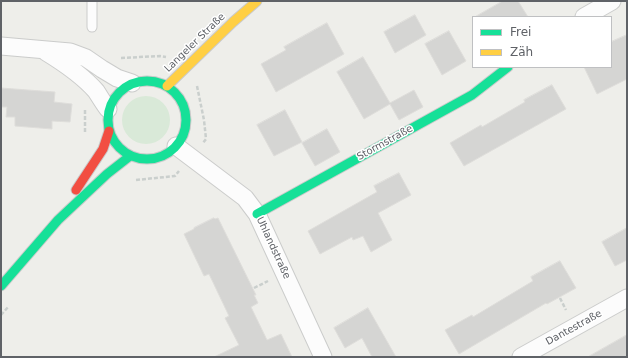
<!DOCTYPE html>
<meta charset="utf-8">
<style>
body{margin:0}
#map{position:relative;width:628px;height:358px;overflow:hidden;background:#eeeeea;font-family:"DejaVu Sans",sans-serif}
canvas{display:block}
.frame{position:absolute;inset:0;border:2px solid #5f6267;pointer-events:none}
.legend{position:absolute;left:472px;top:16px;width:140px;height:52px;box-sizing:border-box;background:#fff;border:1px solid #bfc0c2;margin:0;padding:5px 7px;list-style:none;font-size:12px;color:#5f6267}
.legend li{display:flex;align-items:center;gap:8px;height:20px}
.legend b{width:20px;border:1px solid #bfc0c2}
</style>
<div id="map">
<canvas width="628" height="358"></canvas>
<div class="frame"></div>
<ul class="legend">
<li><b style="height:5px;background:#16e098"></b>Frei</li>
<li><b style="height:5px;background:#ffcf43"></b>Zäh</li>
</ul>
</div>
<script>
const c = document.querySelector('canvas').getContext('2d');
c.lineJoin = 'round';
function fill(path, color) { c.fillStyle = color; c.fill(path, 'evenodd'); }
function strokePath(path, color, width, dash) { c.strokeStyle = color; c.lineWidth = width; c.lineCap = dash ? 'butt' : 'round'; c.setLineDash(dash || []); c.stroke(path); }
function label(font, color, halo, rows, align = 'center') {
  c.font = font + ' "DejaVu Sans",sans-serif'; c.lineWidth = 3; c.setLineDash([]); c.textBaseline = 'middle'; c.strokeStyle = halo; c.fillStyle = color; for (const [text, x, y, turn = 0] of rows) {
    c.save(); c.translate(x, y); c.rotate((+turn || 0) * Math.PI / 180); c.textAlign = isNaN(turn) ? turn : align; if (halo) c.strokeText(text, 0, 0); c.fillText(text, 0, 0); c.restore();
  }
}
const green = new Path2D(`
 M122 120a24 24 0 1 1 48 0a24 24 0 1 1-48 0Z`);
const building = new Path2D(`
 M503,1H518L528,17H475Z
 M415,15L426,35L395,53L384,32Z
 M327,23L344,54L276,92L261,64L286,50L284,47Z
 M449,31L466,61L442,75L425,44Z
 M627,35V79L597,94L584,67H611V42Z
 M363,57L390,103L414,90L423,107L399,120L390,104L364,119L337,72Z
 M552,85L566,109L464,166L450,143L481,125L482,127L525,102L524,100Z
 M1,88L55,92L54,102L72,104L70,122L52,121V129L15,126V117H6L7,107H1Z
 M285,110L302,142L274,156L257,125Z
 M327,129L340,152L315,166L302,143Z
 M399,173L411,195L378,213L392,240L371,252L363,236L353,240L352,237L320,254L308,231L377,192L374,186Z
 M214,218L215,219L218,218L256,295H254L258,303L251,307L267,340L281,334L292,357H214L239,345L225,318L229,316L209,274L204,276L184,234L194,229V228Z
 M627,228V260L615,266L602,242Z
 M560,261L576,288L547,304L546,303L459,354L445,330L472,315L473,317L533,281L531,277Z
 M368,308L396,357H372L362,338L345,348L334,328Z
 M627,335V357H588Z`);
const path = new Path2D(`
 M121,58L160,56L166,57
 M197,86L204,120L206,139L203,143
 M85,132V109
 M136,180L175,176L179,171
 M254,288L268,281
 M560,298L566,310
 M1,315L9,306`);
const lane = new Path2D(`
 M92,1V27`);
const street = new Path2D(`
 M584,17L612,1
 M1,46L70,52L86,58L102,69L117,78L132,83
 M46,52C64,63 82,75 96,91C100,97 104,104 108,109
 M176,146L245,198L257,214L323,357
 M521,357L627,298`);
const fast = new Path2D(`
 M108 120a39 39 0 1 1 78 0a39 39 0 1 1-78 0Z
 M257,214L472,95L508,67
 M1,286L58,220L107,174L130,156`);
const slow = new Path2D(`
 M167,86L233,22L257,1`);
const jam = new Path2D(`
 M76,190L103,149L109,131`);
const streetNames = [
 ["Langeler Straße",195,43,-44],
 ["Stormstraße",385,143,-29],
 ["Uhlandstraße",273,248,65],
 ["Dantestraße",574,328,-29]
];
fill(green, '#d9e9d8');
fill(building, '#d5d5d3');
strokePath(building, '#deddda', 1);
strokePath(lane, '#cbcccb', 11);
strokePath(street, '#cbcccb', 19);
strokePath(fast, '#cacaca', 11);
strokePath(slow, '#cacaca', 11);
strokePath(jam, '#cacaca', 11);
strokePath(path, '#cacfcd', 2.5, [4, 2]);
strokePath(lane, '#fcfcfc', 9);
strokePath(street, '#fcfcfc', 17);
strokePath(fast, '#16e098', 9);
strokePath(slow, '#ffcf43', 9);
strokePath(jam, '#f24e42', 9);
label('10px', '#5f6267', '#fff', streetNames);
</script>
